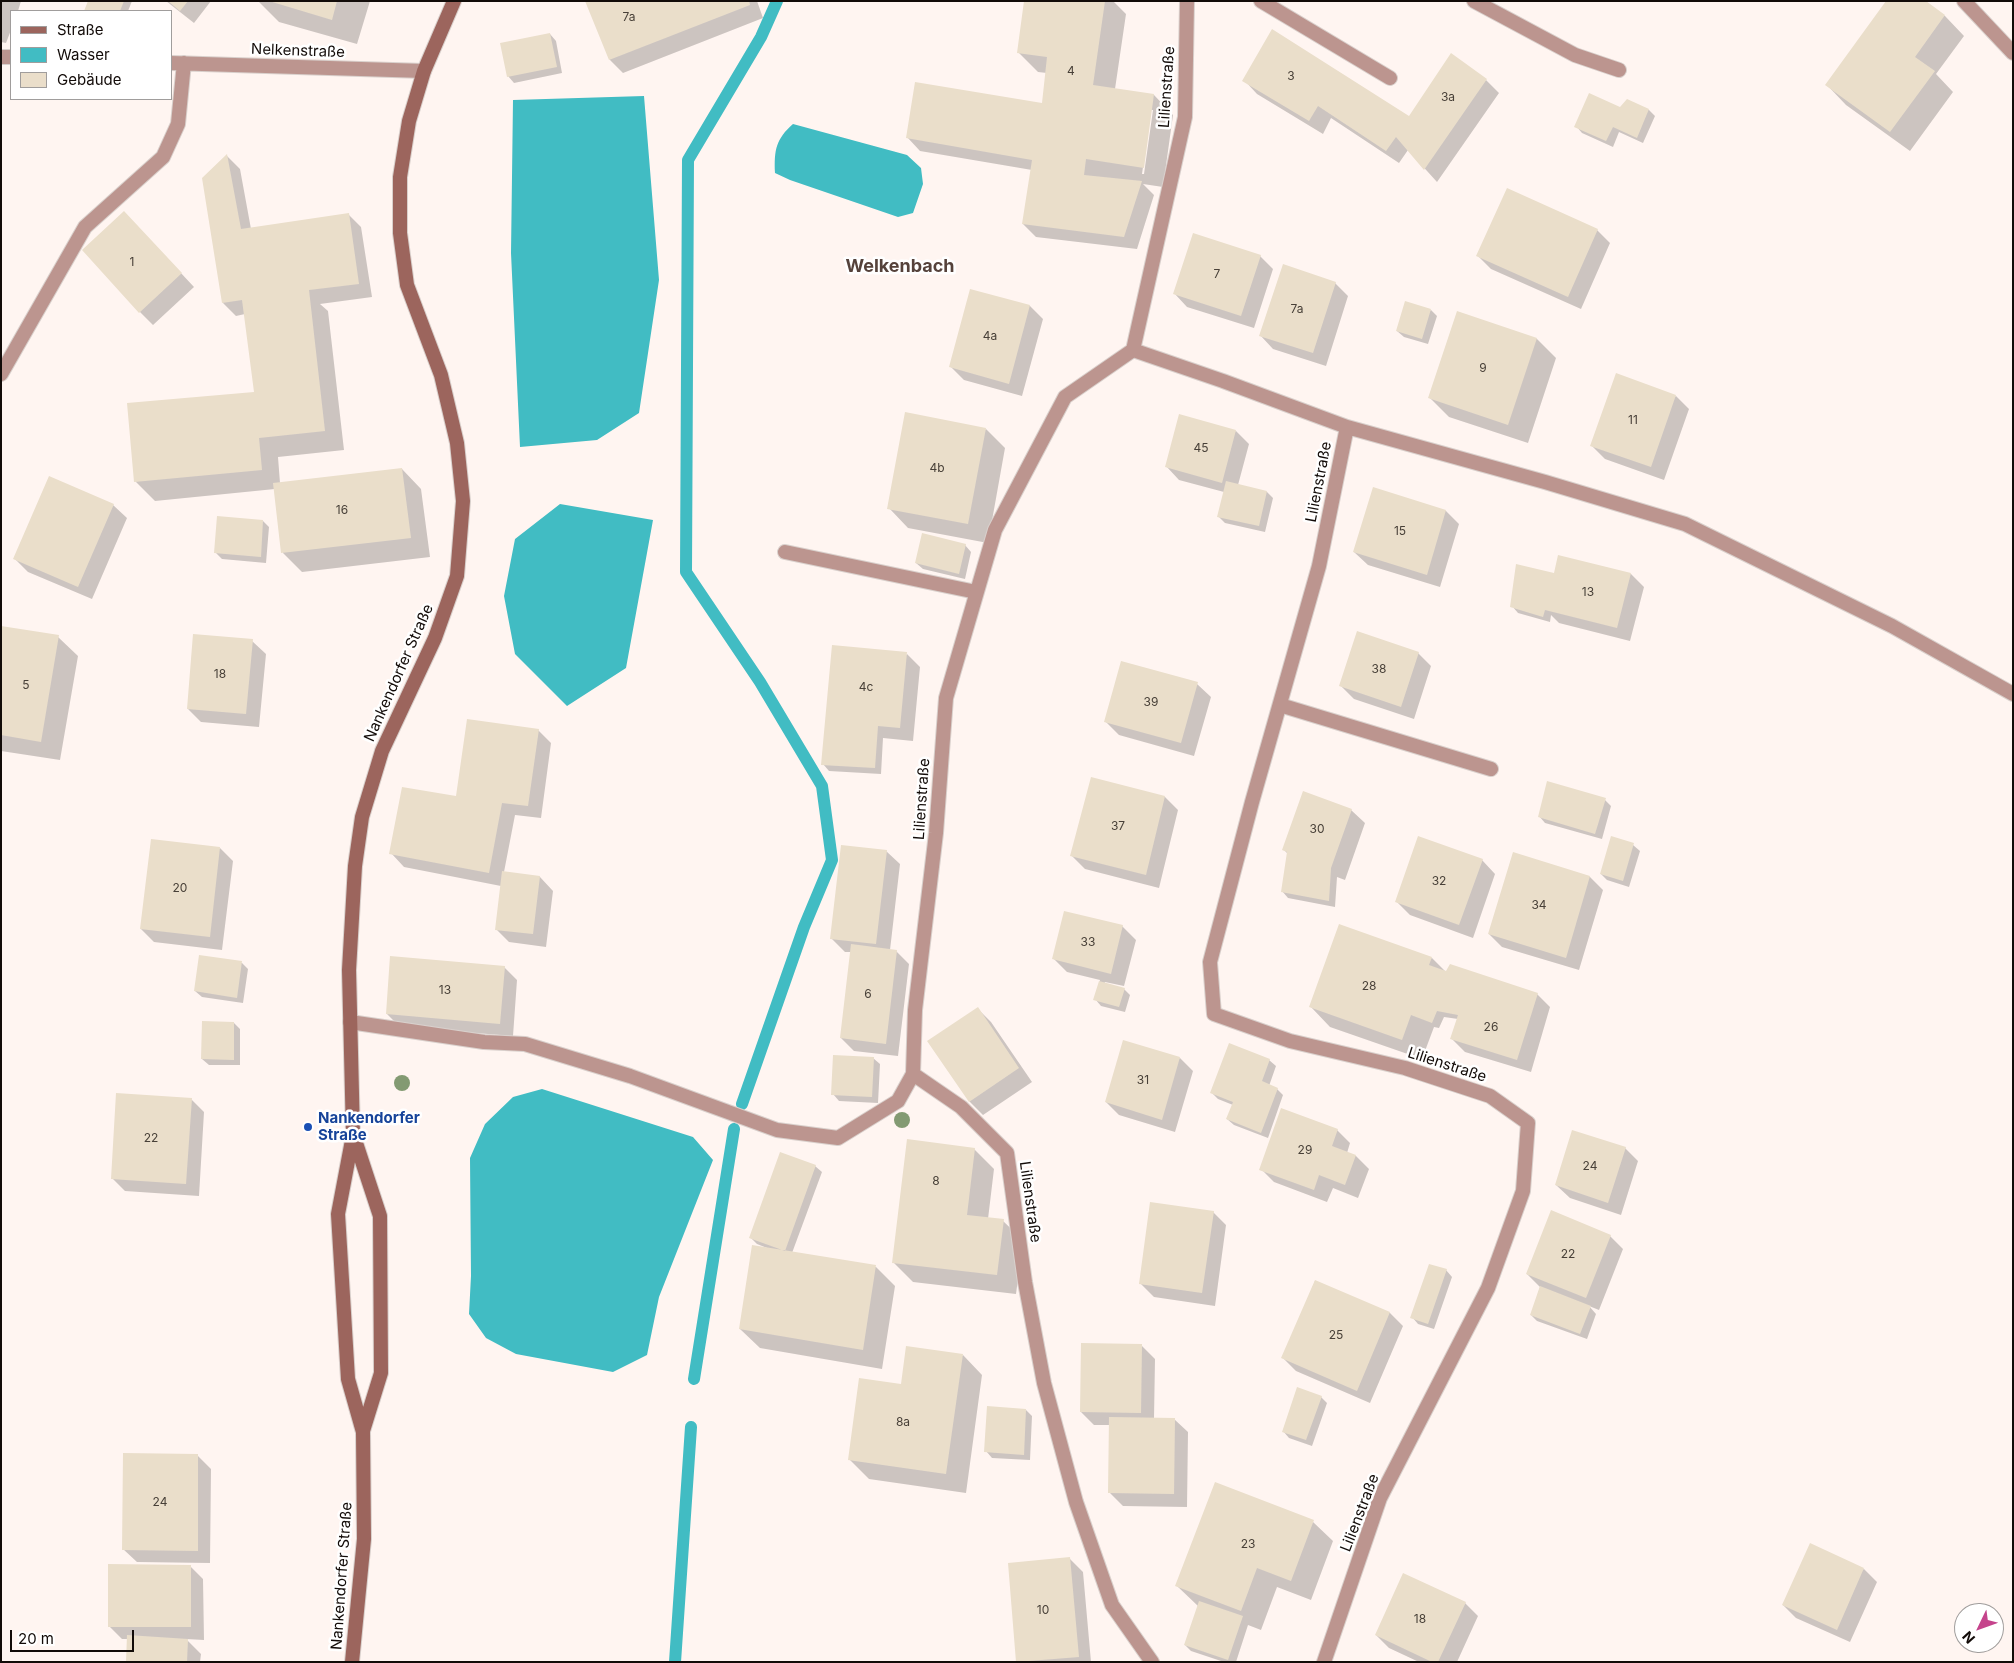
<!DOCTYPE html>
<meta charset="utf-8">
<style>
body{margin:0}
#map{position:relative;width:2014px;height:1663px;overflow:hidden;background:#fff5f1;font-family:Inter,sans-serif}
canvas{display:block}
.frame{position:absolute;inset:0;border:2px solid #120b08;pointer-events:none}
.legend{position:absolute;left:10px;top:10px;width:162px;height:90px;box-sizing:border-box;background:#fff;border:1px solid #a09d9c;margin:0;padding:6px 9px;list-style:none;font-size:15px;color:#120b08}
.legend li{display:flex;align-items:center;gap:10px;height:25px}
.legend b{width:25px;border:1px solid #a09d9c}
.north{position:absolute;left:1954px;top:1603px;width:50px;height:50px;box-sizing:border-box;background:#fff;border:1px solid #a09d9c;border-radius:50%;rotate:228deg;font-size:14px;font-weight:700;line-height:20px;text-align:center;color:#120b08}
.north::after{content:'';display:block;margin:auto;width:18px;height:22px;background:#c5448c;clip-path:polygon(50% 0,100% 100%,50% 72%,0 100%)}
.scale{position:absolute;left:10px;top:1630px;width:124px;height:22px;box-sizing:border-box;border:2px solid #120b08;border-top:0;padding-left:6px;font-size:15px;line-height:18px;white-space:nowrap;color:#120b08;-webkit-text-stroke:4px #fff;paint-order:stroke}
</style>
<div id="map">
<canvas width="2014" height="1663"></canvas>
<div class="frame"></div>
<ul class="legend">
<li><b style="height:6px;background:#9c655d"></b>Straße</li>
<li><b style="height:14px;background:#41bcc3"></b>Wasser</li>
<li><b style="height:14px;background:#eadeca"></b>Gebäude</li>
</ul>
<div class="north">N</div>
<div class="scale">20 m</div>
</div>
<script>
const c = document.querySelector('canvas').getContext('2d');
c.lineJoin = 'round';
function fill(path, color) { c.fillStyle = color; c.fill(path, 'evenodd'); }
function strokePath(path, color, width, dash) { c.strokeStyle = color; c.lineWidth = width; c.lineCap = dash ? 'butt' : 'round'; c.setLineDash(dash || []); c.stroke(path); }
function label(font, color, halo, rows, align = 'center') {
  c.font = font + ' Inter,sans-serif'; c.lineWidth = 5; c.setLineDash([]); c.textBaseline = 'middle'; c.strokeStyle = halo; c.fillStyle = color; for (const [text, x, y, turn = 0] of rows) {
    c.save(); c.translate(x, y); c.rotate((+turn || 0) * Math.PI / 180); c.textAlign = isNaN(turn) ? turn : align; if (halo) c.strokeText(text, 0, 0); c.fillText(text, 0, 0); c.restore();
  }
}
const water = new Path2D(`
 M644,96L659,280L639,413L597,440L520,447L511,253L513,100Z
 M793,124L907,155L921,168L923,184L913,213L898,217L790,180L775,173C774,150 776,139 793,124Z
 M560,504L653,520L626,668L567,706L515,654L504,596L515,539Z
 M542,1089L693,1137L713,1160L659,1297L647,1355L613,1372L516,1354L486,1338L469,1314L471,1276L470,1158L485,1124L513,1097Z`);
const shadow = new Path2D(`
 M1,1H21L18,11H11V30L6,43L1,42Z
 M89,1H132L128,11H86Z
 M166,1H211L194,23Z
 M258,1H370L357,44L279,22Z
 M586,1H757L763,18L623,73L610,60Z
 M1025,1H1113L1126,14L1115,89L1154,95L1173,115L1163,187L1143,184L1154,195L1137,249L1036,237L1023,224L1032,170L920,151L907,137L1043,105L1047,73L1038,72L1018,52ZM1151,110H1153L1144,174H1142Z
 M1924,1L1945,16L1964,36L1936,74L1953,92L1910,151L1846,105L1827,85Z
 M550,34L556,41L562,73L514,83L508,76Z
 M1244,80L1409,118L1486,80L1499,93L1437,182L1408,150L1399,163L1331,118L1323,134L1257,94Z
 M1620,108L1649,110L1655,116L1643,143L1619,132L1613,147L1582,133L1576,126Z
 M227,156L240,169L251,229L348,214L361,227L372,297L320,304L328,311L344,450L278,457L280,483L402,469L421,489L430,557L302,572L283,553L275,489L155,501L135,481L256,393L245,314L236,316L223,303Z
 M137,226L194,287L153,325L140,312Z
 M1597,230L1610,243L1581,309L1491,269L1477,255Z
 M1260,256L1273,269L1254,328L1187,307L1174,293Z
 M1335,283L1348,296L1326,366L1273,349L1260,335Z
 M971,291L1030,306L1043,319L1022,396L964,380L951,367Z
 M1431,310L1437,316L1428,344L1404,337L1397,331Z
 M1458,312L1537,339L1556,358L1528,443L1449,417L1430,398Z
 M1676,396L1689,409L1664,480L1605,459L1592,446Z
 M986,429L1005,448L988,543L908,528L889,508Z
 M1236,431L1249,444L1238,485L1267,492L1273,498L1265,532L1225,523L1218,516L1224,492L1179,480L1166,466Z
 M1374,489L1446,511L1459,524L1440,587L1368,565L1354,552Z
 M113,505L127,518L92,599L28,572L14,558Z
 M263,521L269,527L266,563L222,559L216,553Z
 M965,545L971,552L965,579L923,569L916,563Z
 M1631,574L1644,587L1630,641L1559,623L1551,615L1550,622L1518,613L1512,606L1554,575Z
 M1,627L58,637L78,656L60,760L1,751Z
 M252,641L266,654L259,727L201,722L188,709Z
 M1418,653L1431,666L1414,719L1354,699L1341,686Z
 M907,654L920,667L913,741L883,738L881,774L829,771L823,764Z
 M1197,684L1211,697L1194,756L1119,735L1106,722Z
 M538,730L551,743L541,818L515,815L504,872L540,877L553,891L546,947L509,942L496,929L501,886L404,867L391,853Z
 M1092,778L1165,797L1178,810L1159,888L1085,869L1072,856Z
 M1605,800L1611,806L1602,839L1545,823L1539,816Z
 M1351,810L1365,823L1345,880L1337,877L1335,907L1288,898L1282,891L1288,854L1283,849Z
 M1633,845L1640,851L1629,887L1607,880L1601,874Z
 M220,848L233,861L222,950L154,942L141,929Z
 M886,851L900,864L890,950L896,951L909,964L898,1056L854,1051L841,1038L851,952H845L832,939Z
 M1513,854L1590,877L1603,890L1579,970L1502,947L1489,934Z
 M1482,860L1495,874L1473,938L1410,915L1397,902Z
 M1122,926L1136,940L1124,986L1105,982L1104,984L1124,989L1130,995L1125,1012L1101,1006L1095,999L1100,980L1067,972L1054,959Z
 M200,956L242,963L248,969L243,1003L202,997L195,991Z
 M1432,958L1447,973L1537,994L1550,1007L1531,1072L1465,1052L1452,1039L1458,1019L1444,1017L1439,1028L1434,1027L1422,1059L1330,1027L1311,1007Z
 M504,967L517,980L513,1036L400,1027L387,1014Z
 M978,1009L991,1022L1032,1082L983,1115L970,1102L929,1042Z
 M234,1023L240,1029V1065H209L202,1059Z
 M873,1058L880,1064L878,1103L839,1101L833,1094Z
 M1180,1058L1193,1071L1175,1132L1119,1115L1106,1102Z
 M1269,1060L1276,1066L1269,1086L1277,1089L1283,1095L1268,1138L1234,1125L1227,1119L1233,1105L1218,1099L1212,1093Z
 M191,1099L204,1112L199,1196L125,1191L112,1178Z
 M1337,1130L1350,1143L1347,1153L1356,1156L1369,1169L1358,1198L1333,1188L1327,1202L1274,1182L1261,1169Z
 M1625,1148L1638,1161L1621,1215L1570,1198L1556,1185Z
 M974,1149L994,1169L988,1219L1003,1221L1023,1240L1016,1294L913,1282L893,1262Z
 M815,1166L822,1172L792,1253L876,1267L895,1286L882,1369L760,1348L740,1329L767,1248L757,1244L751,1238Z
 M1213,1212L1226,1225L1215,1306L1154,1297L1141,1284Z
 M1610,1236L1623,1249L1599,1310L1589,1306L1596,1314L1587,1339L1537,1321L1531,1315L1540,1287L1527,1274Z
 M1446,1270L1452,1277L1434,1329L1418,1324L1412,1317Z
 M1315,1281L1390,1313L1403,1326L1370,1403L1296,1371L1283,1358Z
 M1142,1346L1155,1359L1154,1419H1174L1188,1432L1187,1507L1123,1506L1110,1493V1425H1094L1081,1412Z
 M963,1355L982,1375L966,1493L869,1479L849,1459Z
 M1321,1397L1327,1403L1312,1446L1289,1438L1283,1431Z
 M1026,1410L1032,1416L1030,1460L992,1458L986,1451Z
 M198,1456L211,1469L210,1563L137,1562L123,1549Z
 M1313,1522L1333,1541L1311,1600L1277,1587L1261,1630L1248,1625L1236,1662H1224L1191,1651L1185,1645L1198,1606L1177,1586Z
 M1070,1559L1083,1572L1091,1662H1018Z
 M190,1566L203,1579L204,1640L186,1639L201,1654L200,1662H127L128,1639H122L109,1626Z
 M1864,1569L1877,1582L1850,1642L1796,1618L1783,1605Z
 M1465,1603L1478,1616L1457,1662H1419L1389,1648L1376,1635Z`);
const stream = new Path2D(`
 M742,1104L804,927L832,860L822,786L760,682L686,572L688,160L761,37L777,1
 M694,1379L734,1129
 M675,1662L691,1427`);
const building = new Path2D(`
 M88,1H124L120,11H84Z
 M168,1H188L180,11Z
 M269,1H337L332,20Z
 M585,1H749L750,5L609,60Z
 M1024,1H1105L1093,85L1154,94L1144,168L1086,159L1084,175L1142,181L1124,237L1022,224L1032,160L906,138L915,82L1042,103L1047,57L1017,53Z
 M1886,1H1926L1945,15L1915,57L1935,71L1890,132L1825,85Z
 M1272,29L1409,116L1451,53L1487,79L1424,170L1396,137L1386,151L1318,106L1309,121L1242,81Z
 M550,33L557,67L507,77L500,43Z
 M1589,93L1620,107L1627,99L1649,109L1637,138L1613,127L1606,141L1574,127Z
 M227,154L241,229L349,213L359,284L309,290L325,431L259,438L262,470L134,482L127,403L254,392L242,300L222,303L202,178Z
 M1507,188L1598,229L1568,297L1476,256Z
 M124,211L182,273L139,313L82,250Z
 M1193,233L1261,255L1241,316L1173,294Z
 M1283,264L1336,282L1313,353L1259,336Z
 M970,289L1030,305L1009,384L949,367Z
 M1405,301L1431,309L1422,339L1396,331Z
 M1457,311L1537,338L1508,425L1428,398Z
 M1616,373L1676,395L1651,467L1590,446Z
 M905,412L986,428L968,524L887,509Z
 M1179,414L1236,430L1222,483L1165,467Z
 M402,468L411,538L281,553L273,483Z
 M49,476L114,504L78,587L13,559Z
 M1226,481L1267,491L1259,526L1217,517Z
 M1373,487L1446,510L1427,575L1353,552Z
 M217,516L263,520L261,557L214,553Z
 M922,533L966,544L959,574L915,563Z
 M1558,555L1631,573L1617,628L1545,610L1543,617L1510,607L1516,564L1554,573Z
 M1,626L59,635L41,742L1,735Z
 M1357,631L1419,652L1401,707L1339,686Z
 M193,634L253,639L246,714L187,709Z
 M832,645L907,652L900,728L878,726L875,768L821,765Z
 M1121,661L1198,682L1181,743L1104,722Z
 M467,719L539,729L528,806L502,803L489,873L389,854L402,787L456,796Z
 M1091,777L1165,796L1146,875L1070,856Z
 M1547,781L1606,798L1595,834L1538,817Z
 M1303,791L1352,809L1331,868L1329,901L1281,892L1287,852L1282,850Z
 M1418,836L1483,859L1459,925L1395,902Z
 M1611,836L1634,843L1623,881L1600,874Z
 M151,839L220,847L210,937L140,929Z
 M841,845L887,850L876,944L830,939Z
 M1513,852L1590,876L1566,958L1488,934Z
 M502,871L540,876L533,934L495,930Z
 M1064,911L1123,925L1111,974L1052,959Z
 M1339,924L1432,957L1429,965L1446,971L1450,964L1538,993L1517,1060L1450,1039L1458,1015L1437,1011L1432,1023L1411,1015L1402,1040L1309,1007Z
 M851,944L897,950L886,1044L840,1038Z
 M199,955L242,961L237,998L194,991Z
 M390,956L505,966L500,1024L386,1014Z
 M1099,981L1125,988L1119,1007L1093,1000Z
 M978,1007L1019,1068L969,1102L927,1041Z
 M202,1021L234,1022V1060L201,1059Z
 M1123,1040L1180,1057L1162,1120L1105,1102Z
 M1229,1043L1270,1059L1262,1081L1278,1088L1261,1133L1226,1119L1233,1102L1210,1093Z
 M833,1055L874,1057L872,1097L831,1095Z
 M116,1093L192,1098L186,1184L111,1179Z
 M1281,1108L1338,1129L1332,1146L1356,1155L1345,1185L1319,1175L1314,1190L1259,1170Z
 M1572,1130L1626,1147L1608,1203L1555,1185Z
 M907,1139L975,1148L967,1215L1004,1219L997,1275L892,1263Z
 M780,1152L816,1165L785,1251L749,1238Z
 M1150,1202L1214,1211L1202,1293L1139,1284Z
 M1551,1210L1611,1235L1586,1298L1526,1274Z
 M752,1245L876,1265L863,1350L739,1329Z
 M1429,1264L1447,1269L1428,1324L1410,1318Z
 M1315,1280L1390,1312L1357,1391L1281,1358Z
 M1540,1286L1591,1306L1580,1334L1530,1315Z
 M1081,1343L1142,1344L1141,1413L1080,1412Z
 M906,1346L963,1354L946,1474L848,1460L859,1378L901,1384Z
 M1297,1387L1322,1396L1306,1440L1282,1432Z
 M987,1406L1026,1409L1024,1455L984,1452Z
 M1109,1417L1175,1418L1174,1494L1108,1493Z
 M123,1453L198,1454V1551L122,1550Z
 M1215,1482L1314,1520L1291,1581L1257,1568L1241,1611L1175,1586Z
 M1810,1543L1864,1568L1837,1630L1782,1605Z
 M1070,1557L1079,1657L1016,1662L1008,1563Z
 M108,1564L191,1565V1627H108Z
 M1403,1573L1466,1602L1438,1662H1432L1375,1635Z
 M1199,1601L1243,1616L1228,1660L1184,1645Z
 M127,1635L188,1639L187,1662H126Z`);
const service = new Path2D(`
 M1261,1L1390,78
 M1474,1L1575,55L1619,70
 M1964,1L2013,53
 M785,552L976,592`);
const minor = new Path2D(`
 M1,57H11
 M171,63L424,71
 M1133,350L1223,381L1347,427L1319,566L1252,802L1210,962L1214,1014L1290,1041L1405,1068L1490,1096L1528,1123L1523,1191L1488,1288L1380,1498L1324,1662
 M1,374L85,227L163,157L178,124L184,63
 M1347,427L1545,482L1685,524L1892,626L2013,694
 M1280,705L1491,769
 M350,1022L484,1042L525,1044L630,1076L777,1130L838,1138L898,1101L913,1074
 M1152,1662L1112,1605L1076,1502L1044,1383L1025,1282L1007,1153L961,1107L913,1074L915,1010L936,833L946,698L995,530L1065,397L1133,350L1185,117L1187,1`);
const secondary = new Path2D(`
 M354,1137L380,1216L381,1373L363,1431
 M352,1662L364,1539L363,1432L348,1379L338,1214L353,1135L349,970L355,866L362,817L382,751L435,638L457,576L463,501L457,443L441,375L407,285L400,233V177L409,121L424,71L454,1`);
const trees = [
 [402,1083],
 [902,1120]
];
const markers = [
 [308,1127,5,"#1a4fb4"]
];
const numberNames = [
 ["7a",629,17],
 ["4",1071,71],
 ["3",1291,76],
 ["3a",1448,97],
 ["1",132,262],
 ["7",1217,274],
 ["7a",1297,309],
 ["4a",990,336],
 ["9",1483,368],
 ["11",1633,420],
 ["45",1201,448],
 ["4b",937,468],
 ["16",342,510],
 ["15",1400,531],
 ["13",1588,592],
 ["38",1379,669],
 ["18",220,674],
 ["5",26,685],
 ["4c",866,687],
 ["39",1151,702],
 ["37",1118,826],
 ["30",1317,829],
 ["32",1439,881],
 ["20",180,888],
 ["34",1539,905],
 ["33",1088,942],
 ["28",1369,986],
 ["13",445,990],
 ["6",868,994],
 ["26",1491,1027],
 ["31",1143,1080],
 ["22",151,1138],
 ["29",1305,1150],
 ["24",1590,1166],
 ["8",936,1181],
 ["22",1568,1254],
 ["25",1336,1335],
 ["8a",903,1422],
 ["24",160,1502],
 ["23",1248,1544],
 ["10",1043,1610],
 ["18",1420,1619]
];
const streetNames = [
 ["Nelkenstraße",298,51,2],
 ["Lilienstraße",1167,87,-86],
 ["Lilienstraße",1319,482,-79],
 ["Nankendorfer Straße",399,673,-66],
 ["Lilienstraße",922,799,-86],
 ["Lilienstraße",1447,1065,18],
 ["Lilienstraße",1030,1202,82],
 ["Lilienstraße",1360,1513,-69],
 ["Nankendorfer Straße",342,1576,-86]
];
const transitNames = [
 ["Nankendorfer",318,1118],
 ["Straße",318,1135]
];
const quarterNames = [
 ["Welkenbach",900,267]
];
fill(water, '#41bcc3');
fill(shadow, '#0003');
strokePath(stream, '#41bcc3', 12);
fill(building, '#eadeca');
strokePath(service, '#d9d0cc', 16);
strokePath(minor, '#d9d0cc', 16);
strokePath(secondary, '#d9d0cc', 16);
strokePath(service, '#bc958f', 14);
strokePath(minor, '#bc958f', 14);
strokePath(secondary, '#9c655d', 14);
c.fillStyle = '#839a72';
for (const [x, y] of trees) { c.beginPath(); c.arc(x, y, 8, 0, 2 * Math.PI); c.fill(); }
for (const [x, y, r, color] of markers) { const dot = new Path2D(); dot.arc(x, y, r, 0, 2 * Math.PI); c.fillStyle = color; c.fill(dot); strokePath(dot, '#fff', 2); }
label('12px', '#484038', null, numberNames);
label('15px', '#120b08', '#fff', streetNames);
label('bold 15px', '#164399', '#fff', transitNames, 'left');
label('bold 18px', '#55423b', '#fff', quarterNames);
</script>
